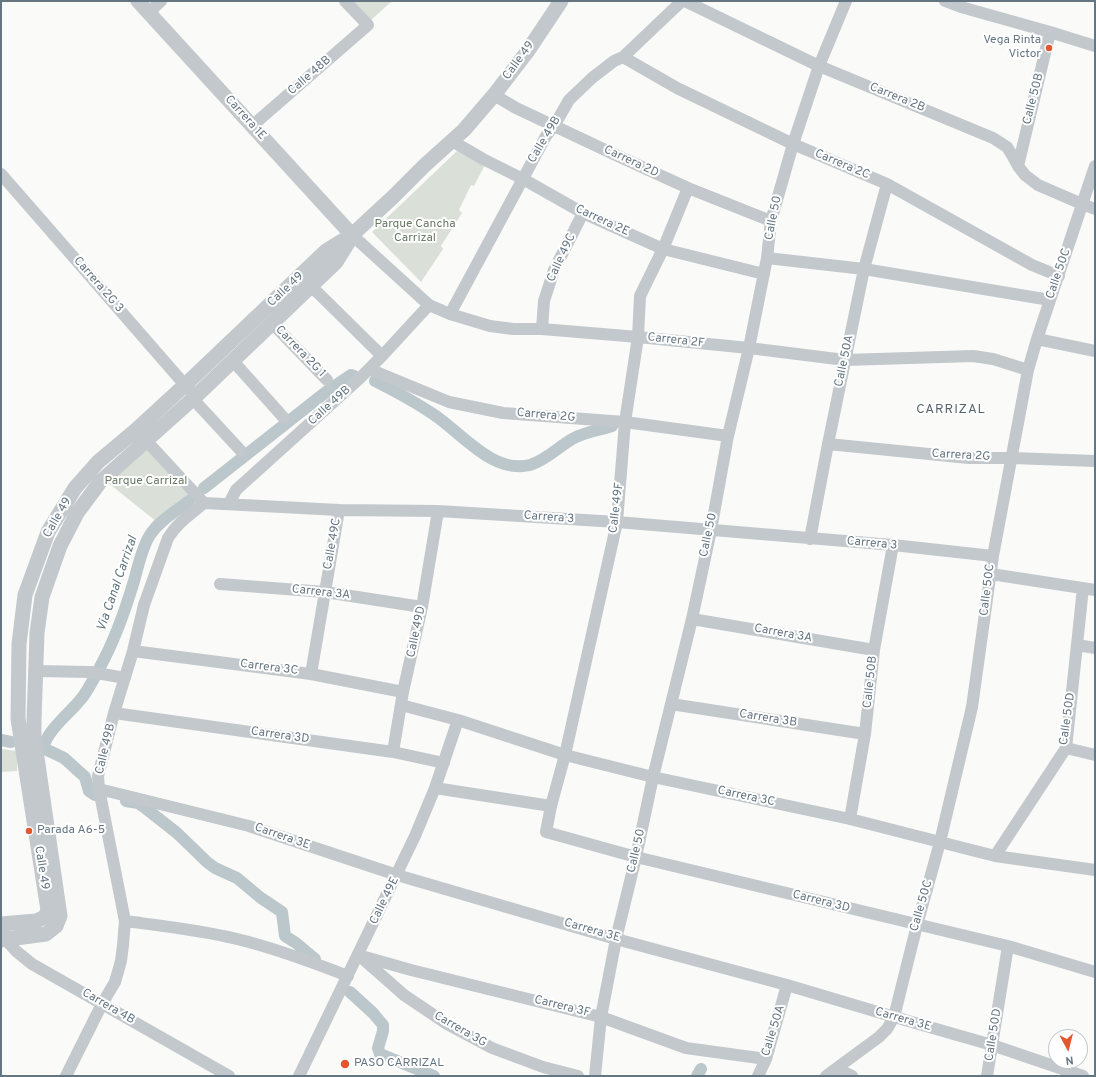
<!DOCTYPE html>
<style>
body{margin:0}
#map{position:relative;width:1096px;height:1077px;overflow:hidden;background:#fafaf8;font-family:Overpass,sans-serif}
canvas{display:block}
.frame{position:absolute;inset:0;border:2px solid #657683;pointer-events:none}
.north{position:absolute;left:1048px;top:1029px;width:40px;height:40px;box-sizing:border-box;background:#fff;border:1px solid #c1c8cd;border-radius:50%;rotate:173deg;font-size:11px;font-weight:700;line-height:16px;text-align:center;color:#657683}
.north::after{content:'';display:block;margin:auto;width:14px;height:18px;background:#e4572e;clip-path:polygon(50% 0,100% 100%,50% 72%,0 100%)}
</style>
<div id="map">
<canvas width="1096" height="1077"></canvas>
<div class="frame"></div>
<div class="north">N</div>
</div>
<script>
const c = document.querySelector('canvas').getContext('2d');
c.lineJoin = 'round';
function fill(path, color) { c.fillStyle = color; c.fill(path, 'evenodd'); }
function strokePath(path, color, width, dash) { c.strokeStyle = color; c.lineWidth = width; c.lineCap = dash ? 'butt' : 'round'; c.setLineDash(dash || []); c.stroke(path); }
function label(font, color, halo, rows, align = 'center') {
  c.font = font + ' Overpass,sans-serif'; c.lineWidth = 4; c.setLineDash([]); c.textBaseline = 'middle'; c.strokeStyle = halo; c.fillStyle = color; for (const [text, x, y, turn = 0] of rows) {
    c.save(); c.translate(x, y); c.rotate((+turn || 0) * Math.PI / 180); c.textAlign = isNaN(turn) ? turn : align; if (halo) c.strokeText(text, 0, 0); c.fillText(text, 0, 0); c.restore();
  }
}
const green = new Path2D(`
 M351,1H392L370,21Z
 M457,151L485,165L474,186L471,185L459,210L462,213L441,246L443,249L421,282L372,232Z
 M147,445L191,494L157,522L107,482Z
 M1,749L17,751V771L1,772Z`);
const canal = new Path2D(`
 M375,381C395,391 415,402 433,414C462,433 492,474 530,465C547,460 559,446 574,438C586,432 600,430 612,426
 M204,488L326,392L351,375L354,376
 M100,667C115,640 125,611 134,581C138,567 142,547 150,535C159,521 176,511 189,501
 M1,740L11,742
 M95,795L89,791L85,777L64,758L43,748C48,729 69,714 81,699C87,692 91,683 96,675
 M126,801L138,803L144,807L177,833L207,862L215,868L237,878L261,898L282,912L285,936L296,943L315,959
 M350,992L373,1013L383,1025V1031L378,1048L380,1054L434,1076
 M697,1076L701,1069`);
const minor = new Path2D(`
 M685,1L819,66L993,138L1007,147L1012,155L1018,166L1025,175L1038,185L1082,204L1095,209
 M945,1L961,7L1050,32L1095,46
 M148,13L161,1
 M623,57L677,88L793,144L887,184L1032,265L1059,276
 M494,95L516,108L618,156L688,188L771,221
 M252,126L368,25L345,1
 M452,141L483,159L523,179L583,213L663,249L764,274
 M1018,166L1050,32
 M1,174L185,385L196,396
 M688,188L663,249L640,296L638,337L625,422L617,522L565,755L551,806L546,832L636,857L1008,946L1095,972
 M352,235L429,305L450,314L490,326L513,329H542L638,337L749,348L845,360L973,356L993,359L1028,370
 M767,258L864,269L1050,300
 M311,286L382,356
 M450,314L546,136L554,126L569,100L592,78L614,61L623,57L682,1
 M272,323L327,380
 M542,329L544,301L554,270L583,213
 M1037,339L1095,351
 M233,361L284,418
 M369,369L449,402L503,413L625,422L728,436
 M193,399L241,451
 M141,435L204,503L339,510L438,511L617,522L893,545L993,556
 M828,444L969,458H1012L1095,461
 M229,504L236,490L360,378L382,356L429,305
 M810,539L828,444L864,269L887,184
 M991,574L1095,590
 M220,584L325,592L422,607
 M692,619L874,650
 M1077,645L1095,648
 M133,651L311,674L403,692
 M36,671L91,672L125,678
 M311,674L339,510
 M671,704L865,734
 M401,705L458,720L565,755L653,777L850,819L995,856L1095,870
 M114,713L393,752L444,763
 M1066,748L1095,755
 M393,752L403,692L422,607L438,511
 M435,788L551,806
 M99,789L249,826L397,875L616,939L787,985L891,1016L992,1045L1083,1076
 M850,819L865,734L874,650L893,545
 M995,856L1066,748L1083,588
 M125,921C163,926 201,930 237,939C275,948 312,962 348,976
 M4,932L6,940L16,951L32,964L229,1076
 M358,955L411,970L601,1017L686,1048L766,1059
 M362,958L404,995L447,1024L492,1048L543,1067L578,1076
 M837,1069L852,1076
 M66,1076L102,1004L115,982L121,961L123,945L125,921L99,789L98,776L114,713L133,651L144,605L168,538C177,523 191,514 204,503
 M299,1076L415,836L435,788L458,720
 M595,1076L601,1017L616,939L636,857L653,777L692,619L711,530L728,436L749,348L767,258L771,221L793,144L819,66L846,1
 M758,1076L766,1059L787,985
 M826,1076L879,1037L887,1029L894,1017L917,925L940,842L972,707L993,556L1028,370L1037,339L1095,166
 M987,1076L1008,946`);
const tertiary = new Path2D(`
 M138,1L352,235
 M1,924L36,921L45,917L48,910L18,719L19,644L25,595L48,532L75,488L98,462L136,430L185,385L326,251L352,235L394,196L425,165L464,130L494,95L527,52L561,1
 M1,940L46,934L56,926L60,916L34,737V720L37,633L42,597L60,546L77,513L100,482L196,396L336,262L351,238`);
const markers = [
 [1049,48,4,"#e4572e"],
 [29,831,4,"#e4572e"],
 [345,1064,5,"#e4572e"]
];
const poiNames = [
 ["Vega Rinta",1041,41,"right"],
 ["Victor",1041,55,"right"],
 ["Parada A6-5",37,831],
 ["PASO CARRIZAL",354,1064]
];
const streetNames = [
 ["Calle 49",519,61,-54],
 ["Calle 48B",310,76,-41],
 ["Carrera 2B",897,98,22],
 ["Calle 50B",1034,99,-76],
 ["Carrera 1E",245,118,48],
 ["Calle 49B",545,140,-59],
 ["Carrera 2D",631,162,25],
 ["Carrera 2C",842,165,23],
 ["Calle 50",774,218,-79],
 ["Carrera 2E",602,221,25],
 ["Calle 49C",562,258,-65],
 ["Calle 50C",1059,274,-71],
 ["Carrera 2G 3",98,285,49],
 ["Calle 49",286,290,-43],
 ["Carrera 2F",676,341,6],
 ["Carrera 2G 1",300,352,46],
 ["Calle 50A",845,361,-78],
 ["Calle 49B",330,406,-42],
 ["Carrera 2G",546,416,5],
 ["Carrera 2G",961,456,3],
 ["Calle 49F",617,508,-83],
 ["Calle 49",58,518,-60],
 ["Carrera 3",549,518,4],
 ["Calle 50",709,535,-78],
 ["Calle 49C",333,544,-80],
 ["Carrera 3",872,544,5],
 ["Calle 50C",988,590,-83],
 ["Carrera 3A",321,593,6],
 ["Calle 49D",417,632,-78],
 ["Carrera 3A",783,634,10],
 ["Carrera 3C",269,668,7],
 ["Calle 50B",871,682,-84],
 ["Carrera 3B",768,719,9],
 ["Calle 50D",1068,719,-82],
 ["Carrera 3D",280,736,8],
 ["Calle 49B",106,749,-77],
 ["Carrera 3C",746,797,12],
 ["Carrera 3E",282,837,19],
 ["Calle 50",637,851,-77],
 ["Calle 49",41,868,81],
 ["Calle 49E",385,901,-64],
 ["Carrera 3D",821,902,14],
 ["Calle 50C",922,906,-74],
 ["Carrera 3E",592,931,16],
 ["Carrera 4B",108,1007,30],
 ["Carrera 3F",562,1007,14],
 ["Carrera 3E",903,1020,16],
 ["Carrera 3G",460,1030,30],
 ["Calle 50A",774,1031,-73],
 ["Calle 50D",994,1035,-81]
];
const parkNames = [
 ["Parque Cancha",415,225],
 ["Carrizal",415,239],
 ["Parque Carrizal",146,482]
];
const neighbourhoodNames = [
 ["CARRIZAL",951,410]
];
const waterNames = [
 ["Via Canal Carrizal",118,584,-71]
];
fill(green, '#dadfd7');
strokePath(canal, '#bbc7cb', 12);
strokePath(minor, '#c3c8cc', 12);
strokePath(tertiary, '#c3c8cc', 15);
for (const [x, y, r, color] of markers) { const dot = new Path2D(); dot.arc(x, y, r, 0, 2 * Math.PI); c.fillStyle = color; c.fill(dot); strokePath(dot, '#fff', 1.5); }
label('12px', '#657683', '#fff', poiNames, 'left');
label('12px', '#657683', '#fff', streetNames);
label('12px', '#687a64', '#fff', parkNames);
c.letterSpacing = '1px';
label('13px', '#57646e', '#fff', neighbourhoodNames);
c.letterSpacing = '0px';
label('italic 13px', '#60757c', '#fff', waterNames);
</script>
